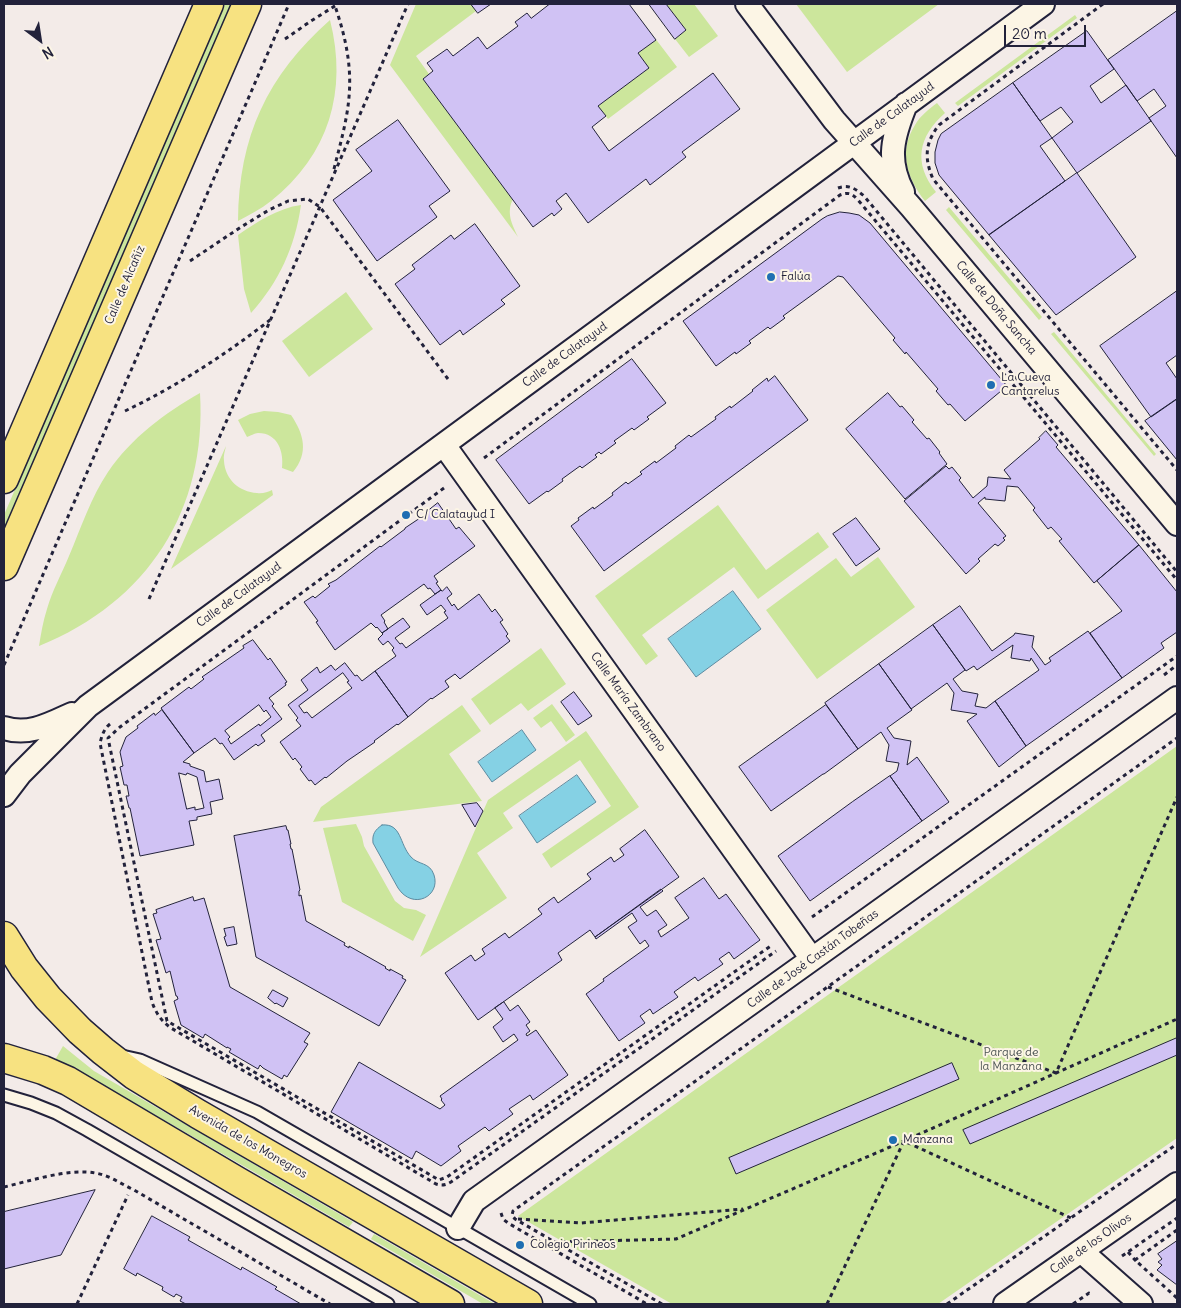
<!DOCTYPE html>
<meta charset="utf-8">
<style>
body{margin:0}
#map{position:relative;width:1181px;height:1308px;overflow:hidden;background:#f3ebe8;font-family:Delius,sans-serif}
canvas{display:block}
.frame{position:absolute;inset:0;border:5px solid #22223b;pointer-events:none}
.north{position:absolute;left:15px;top:15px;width:50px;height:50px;-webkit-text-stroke:4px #fcf5e5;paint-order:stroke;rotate:149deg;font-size:14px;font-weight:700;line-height:20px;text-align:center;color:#22223b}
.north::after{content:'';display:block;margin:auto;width:18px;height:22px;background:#22223b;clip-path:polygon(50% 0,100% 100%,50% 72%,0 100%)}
.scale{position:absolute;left:1004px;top:25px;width:82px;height:22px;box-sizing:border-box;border:2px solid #22223b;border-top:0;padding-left:6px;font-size:15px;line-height:18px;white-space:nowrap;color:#22223b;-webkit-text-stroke:4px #fcf5e5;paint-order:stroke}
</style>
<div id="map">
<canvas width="1181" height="1308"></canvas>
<div class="frame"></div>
<div class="north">N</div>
<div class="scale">20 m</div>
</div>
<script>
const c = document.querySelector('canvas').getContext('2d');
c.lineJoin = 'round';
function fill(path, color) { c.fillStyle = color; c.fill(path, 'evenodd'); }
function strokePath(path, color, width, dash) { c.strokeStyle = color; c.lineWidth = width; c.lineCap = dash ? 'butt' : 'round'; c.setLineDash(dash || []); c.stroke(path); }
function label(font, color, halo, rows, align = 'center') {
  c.font = font + ' Delius,sans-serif'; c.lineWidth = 4; c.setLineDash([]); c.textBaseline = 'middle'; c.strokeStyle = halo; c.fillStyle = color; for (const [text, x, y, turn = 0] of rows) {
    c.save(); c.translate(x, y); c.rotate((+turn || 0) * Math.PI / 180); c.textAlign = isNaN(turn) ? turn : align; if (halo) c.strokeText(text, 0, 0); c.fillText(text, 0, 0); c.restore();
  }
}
const green = new Path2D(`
 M224,4H231L4,530V515Z
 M416,4H471L476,11L416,56L429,74L423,79L513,199C506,213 512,224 518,237L390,65Z
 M629,4L677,67L608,119L598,106L649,68L638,53L656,40Z
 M666,4H694L718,36L689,57L675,39L686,30Z
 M796,4H939L847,72Z
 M1075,15L1077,18L958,106L955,103Z
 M330,20C348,91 329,155 271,201C261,209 249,215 238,221C239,136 267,76 330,20Z
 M937,103L945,113C918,137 913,163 936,192L925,201C907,178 898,152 915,125C920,116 929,109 937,103Z
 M301,205C295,247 279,282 251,313L244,289L238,235C257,222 278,208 301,205Z
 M949,207L1042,317L1039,320L946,210Z
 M346,292L373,329L309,377L282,341Z
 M1054,332L1156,454L1154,456L1051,334Z
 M200,393C207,510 148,602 39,646C41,634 43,621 47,609C52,591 62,573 69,556C81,528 91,497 108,472C131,438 165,413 200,393Z
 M264,411L278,412L291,415C304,434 309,453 293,472L282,468C284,452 278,433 258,433C255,433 250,436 247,437L238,420L250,414Z
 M226,446C225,451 223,456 224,461C225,479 239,492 257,493C262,494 268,492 272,490L273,495L171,569Z
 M718,505L766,570L818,532L829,547L758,599L734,567L642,635L658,656L646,665L595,596Z
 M878,557L915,607L817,679L766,610L836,558L851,577Z
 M541,648L566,684L528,711L521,703L490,725L471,699Z
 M552,704L575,735L566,742L551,721L541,728L533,718Z
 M462,705L481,731L449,754L482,801L313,822L321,807Z
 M586,731L639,807L551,868L542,854L611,806L580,760L503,813L513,828L477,853L507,898L420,957L488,800Z
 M1177,746V1138L938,1304H672L518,1216Z
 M356,824L362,837L364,846L395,901L404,908L416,910L426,915L413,941L342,902L323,828Z
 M63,1046L94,1071L353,1222L349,1227L74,1068L55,1060Z
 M374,1234L495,1304H483L371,1239Z`);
const water = new Path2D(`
 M733,591L761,629L696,677L668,639Z
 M522,730L536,750L492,782L478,762Z
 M577,775L596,802L537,843L519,816Z
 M382,825C402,823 399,844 411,857C418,865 430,862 434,875C441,896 413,911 398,888L373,843C372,834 375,830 382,825Z`);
const building = new Path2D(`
 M471,4H491L478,13Z
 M550,4H629L656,40L638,53L649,68L598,106L606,116L592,127L609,151L713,73L740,109L682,152L686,157L650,185L646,179L588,223L566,193L556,201L562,209L554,216L552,213L533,227L423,79L433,71L427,63L447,49L453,56L478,37L487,49L518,26L515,22L527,13L531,18Z
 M649,4H666L686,30L675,39Z
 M1177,11V158L1149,118L1166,106L1154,89L1137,101L1108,60Z
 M1087,31L1114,69L1090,86L1101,103L1126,85L1151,121L1077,173L1052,138L1073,122L1061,107L1040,121L1013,83Z
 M1013,83L1052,138L1040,146L1065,181L989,235L939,175L935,163V152L938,140L941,134Z
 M398,120L450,191L429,206L437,217L377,261L333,200L372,171L356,150Z
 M1077,173L1136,257L1056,315L989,235Z
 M840,212L849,213L859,215L870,223L1007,386L965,421L950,404L948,405L936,391L938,389L906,352L905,354L893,340L895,338L843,277L838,276L783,316L785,318L770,329L768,327L749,341L751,343L736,354L735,352L716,366L683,321L822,219L827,216Z
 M475,224L520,286L501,300L505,304L463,335L460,330L440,345L395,284L415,269L412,265L451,235L454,239Z
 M1177,291V355L1166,363L1177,379V399L1151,417L1100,346Z
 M632,359L666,403L647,417L649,419L634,430L632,428L614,441L616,443L601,454L599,452L595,455L597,457L582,468L580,466L562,479L563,481L548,492L547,491L529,504L496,460Z
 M775,376L808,420L604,571L571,526L579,520L578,518L593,507L594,509L613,495L612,493L626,482L628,484L642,474L640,472L655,461L656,463L676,448L675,446L689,435L691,437L716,419L715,417L730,406L731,408L753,391L752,390L767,378L768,381Z
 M888,393L900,407L902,406L914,420L912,422L927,439L929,438L940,452L939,453L947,464L905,499L846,429Z
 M1177,399V460L1145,421Z
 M1046,431L1058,445L1056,447L1139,545L1094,583L1059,541L1062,539L1051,527L1048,529L1033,510L1035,508L1018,487L1007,486L1005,501L985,499V497L978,503L1006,536L1003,538L1005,540L998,546L995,544L978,559L980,561L966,574L904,501L946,466L949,469L952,467L961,478L959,480L973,498L987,486L988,477L1011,479L1004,470L1040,439L1039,438Z
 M438,503L456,529L459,527L475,546L434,576L438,582L436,583L441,590L435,594L430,588L428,589L424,584L381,615L385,621L384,622L388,629L382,633L377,627L376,628L371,623L335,650L316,622L318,621L304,602L313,596L315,598L330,586L328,584L336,580L380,546L381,547L405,529V528L429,512L428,511Z
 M856,518L880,549L856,566L833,534Z
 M1139,545L1177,592V632L1161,643L1164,648L1122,678L1090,633L1122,611L1097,581Z
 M447,587L452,594L447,598L452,606L454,604L458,610L479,594L492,612L495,609L503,620L500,622L508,634L506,636L510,641L460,679L455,674L445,681L449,687L432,699L431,698L408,717L375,671L396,656L392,650L394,648L388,641L383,645L378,639L383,634L382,633L403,618L410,627L395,638L400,644L402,643L406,648L448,618L444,612L446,611L441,605L427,615L420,605L441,590L442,591Z
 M960,606L992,651L1014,635L1015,633L1034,636L1032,647L1045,665L1051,661L1049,658L1088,631L1122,678L1026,746L995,701L1039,670L1031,658L1030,661L1011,658L1013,645L977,670L974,666L966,671L933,625Z
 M933,625L965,670L953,679L962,691L978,694L975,706L986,708L995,701L1026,746L999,767L967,721L977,714L951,710L954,693L947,683L911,709L879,664Z
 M253,640L268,660L270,658L287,682L285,683L286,685L269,698L274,704L272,706L282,719L261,735L265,741L258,746L256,744L234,760L222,743L220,744L215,738L194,753L161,708L189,687L191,689L204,679L202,677L244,648L243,646ZM259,705L264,712L266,710L271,717L260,726L259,724L231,744L228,739L230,737L225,731Z
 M345,663L355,676L357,675L362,681L375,671L408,717L398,725L397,724L374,741L375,742L347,761L326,778L325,777L315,785L311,780L309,781L300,769L302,767L295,758L293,760L280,742L301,726L296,720L298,718L288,705L308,690L301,680L317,667L320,673L331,665L335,670ZM343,673L349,681L347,682L352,688L312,718L307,712L304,713L299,706Z
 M879,664L912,710L887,728L894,738L911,741L907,765L917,757L949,802L922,821L890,776L897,771L899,763L886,761L889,745L881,732L858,749L825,703Z
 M574,692L592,716L578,725L561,702Z
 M826,705L858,749L824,774H823L771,811L739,767Z
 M162,710L194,753L183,762L190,764V766L204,771L206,782L219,779L223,799L210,802L212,814L197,817V820L189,821L194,845L140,856L130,808H129L126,796H129L127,785H124L120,767L123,766L120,752L126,737L138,728L137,726L154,713L155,715ZM179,773L186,775L187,773L197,777L204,808L195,810V807L187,809Z
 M890,776L922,821L810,901L778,856L852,802Z
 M477,803L483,811L475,827L462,805Z
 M286,826L287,830H288L291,844H290L291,849H292L300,890L299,891V896L301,895L306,921L345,943L344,945L349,948V946L386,967L385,968L390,971V969L403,976L402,978L406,980L379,1026L256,957L234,836Z
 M645,830L679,877L595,937L590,930L558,953L562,960L478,1020L445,973L471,955L475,961L485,954L482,949L505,933L509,938L542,914L538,909L554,897L558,903L591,879L587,874L611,857L614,862L624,855L620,849Z
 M704,878L719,899L726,894L760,940L734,959L729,952L719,959L723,964L698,981L695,977L674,992L678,997L653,1014L650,1009L640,1016L645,1023L619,1041L586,994L604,981L603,979L649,946L645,940L640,944L628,927L637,921L632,913L596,939L595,937L661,889L663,891L640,907L647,916L656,910L667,925L658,931L661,937L689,918L675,898Z
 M193,897L194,901L204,898L230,987L310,1033L304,1042L308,1044L287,1077L284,1075L282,1079L263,1068L260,1065L258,1069L229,1052L231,1049L227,1047V1048L205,1034L203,1038L181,1025L174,1001L178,999L177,996H176L170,971L166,973L156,940L161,939L153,914L157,913L156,910Z
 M234,927L237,944L227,946L224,937L226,936L224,929Z
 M273,990L288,998L283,1007L276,1003L275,1004L268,998Z
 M504,1002L510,1011L518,1005L530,1022L526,1025L530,1031L526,1034L527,1036L536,1030L568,1075L533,1100L530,1095L509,1109L513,1114L489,1131L485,1127L458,1146L461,1151L441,1166L416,1151L412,1159L331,1112L359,1062L440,1109L445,1105L441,1100L442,1099L440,1096L518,1040L514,1034L503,1042L493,1027L503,1019L495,1008Z
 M1177,1038V1055L970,1144L963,1130Z
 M952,1063L959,1079L736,1174L729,1158Z
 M95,1190L61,1255L4,1269V1212Z
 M152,1216L190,1237L188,1240L241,1270L242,1267L277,1287L275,1289L301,1304H186L180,1301L182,1297L176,1294L174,1297L162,1290L163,1287L137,1273L136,1276L124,1269Z
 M1177,1241V1285L1157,1270L1162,1265L1158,1262L1162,1259L1158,1254Z`);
const path = new Path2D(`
 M1103,4L939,125C925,143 924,158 933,179L1177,470
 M285,39L311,21L338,4
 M334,169C340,145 347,121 349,97C352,65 345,35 335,6
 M838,188C849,184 856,189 864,196L1177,572
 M190,261L241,227L269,210L288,201L308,199L320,207L448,379
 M125,411C177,386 225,355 270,320
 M484,458L840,195C848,192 852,193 858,200L1177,580
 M444,488L120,727L108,738L167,1021L439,1180L447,1177L772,945
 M149,599L408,4
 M4,665L289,4
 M1164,675L1177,665
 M110,724C104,729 102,735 100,743L152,1002C156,1013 161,1021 171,1028L436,1184C442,1186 446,1185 451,1182L776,951
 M812,917L1177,656
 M828,987L1056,1073L1177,797
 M4,1187C30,1181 69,1168 95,1173C109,1175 121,1184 134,1190L330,1304
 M501,1213L503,1219L508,1223L647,1304
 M518,1219L581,1223L743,1209
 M1177,1230L1135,1260L1177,1298
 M554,1242L676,1239L904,1141L1177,1019
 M1128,1252L1135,1260L1131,1263
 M1122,1256L1177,1218
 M77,1304L128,1195
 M662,1304L515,1219L512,1215L513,1211L1177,738
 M827,1304L904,1141L1071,1218
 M947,1304L1177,1144
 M1073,1304L1089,1293L1091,1294`);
const service = new Path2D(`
 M122,1056L140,1060L257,1112L590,1304
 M4,1095L31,1103L56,1113L87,1130L388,1304`);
const minor = new Path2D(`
 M747,4L834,120L911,207L1177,524
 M903,192C886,160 893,136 906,104
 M444,445L812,959
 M4,728C29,736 50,724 72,714
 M4,795L20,774L88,706L1043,4
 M458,1228L474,1201L1177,698
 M1081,1251L1141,1304
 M1005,1304L1177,1184`);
const primary = new Path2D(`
 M4,479L209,4
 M4,566L247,4
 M4,936L24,968L48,998L80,1031L103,1051L134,1075L198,1114L528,1304
 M4,1058L43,1070L68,1081L237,1181L450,1304`);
const markers = [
 [771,277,5,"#1f6fb2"],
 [991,385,5,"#1f6fb2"],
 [406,515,5,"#1f6fb2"],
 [893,1140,5,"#1f6fb2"],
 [520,1245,5,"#1f6fb2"]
];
const streetNames = [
 ["Calle de Calatayud",892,115,-36],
 ["Calle de Alcañiz",125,285,-67],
 ["Calle de Doña Sancha",996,308,50],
 ["Calle de Calatayud",565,355,-36],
 ["Calle de Calatayud",239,595,-36],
 ["Calle María Zambrano",628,702,54],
 ["Calle de José Castán Tobeñas",813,959,-36],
 ["Avenida de los Monegros",248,1142,30],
 ["Calle de los Olivos",1091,1244,-35]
];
const poiNames = [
 ["Falúa",781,277],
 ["La Cueva",1001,378],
 ["Cantarelus",1001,392],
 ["C/ Calatayud I",416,515],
 ["Manzana",903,1140],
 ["Colegio Pirineos",530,1245]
];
const parkNames = [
 ["Parque de",1011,1053],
 ["la Manzana",1011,1067]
];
fill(green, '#cce69c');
fill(water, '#85d1e4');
strokePath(water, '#5d8ba0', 1);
fill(building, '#d0c2f4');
strokePath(building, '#22223b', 1);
strokePath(service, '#22223b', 15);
strokePath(minor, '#22223b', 26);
strokePath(primary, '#22223b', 31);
strokePath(path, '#22223b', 3, [4, 4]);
strokePath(service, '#fcf5e5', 11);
strokePath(minor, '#fcf5e5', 22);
strokePath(primary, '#f7e281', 28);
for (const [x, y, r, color] of markers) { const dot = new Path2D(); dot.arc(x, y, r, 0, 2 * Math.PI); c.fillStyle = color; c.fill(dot); strokePath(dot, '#fcf5e5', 2); }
label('12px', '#22223b', '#fcf5e5', streetNames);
label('12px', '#22223b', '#fcf5e5', poiNames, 'left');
label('12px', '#4c5353', '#fcf5e5', parkNames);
</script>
